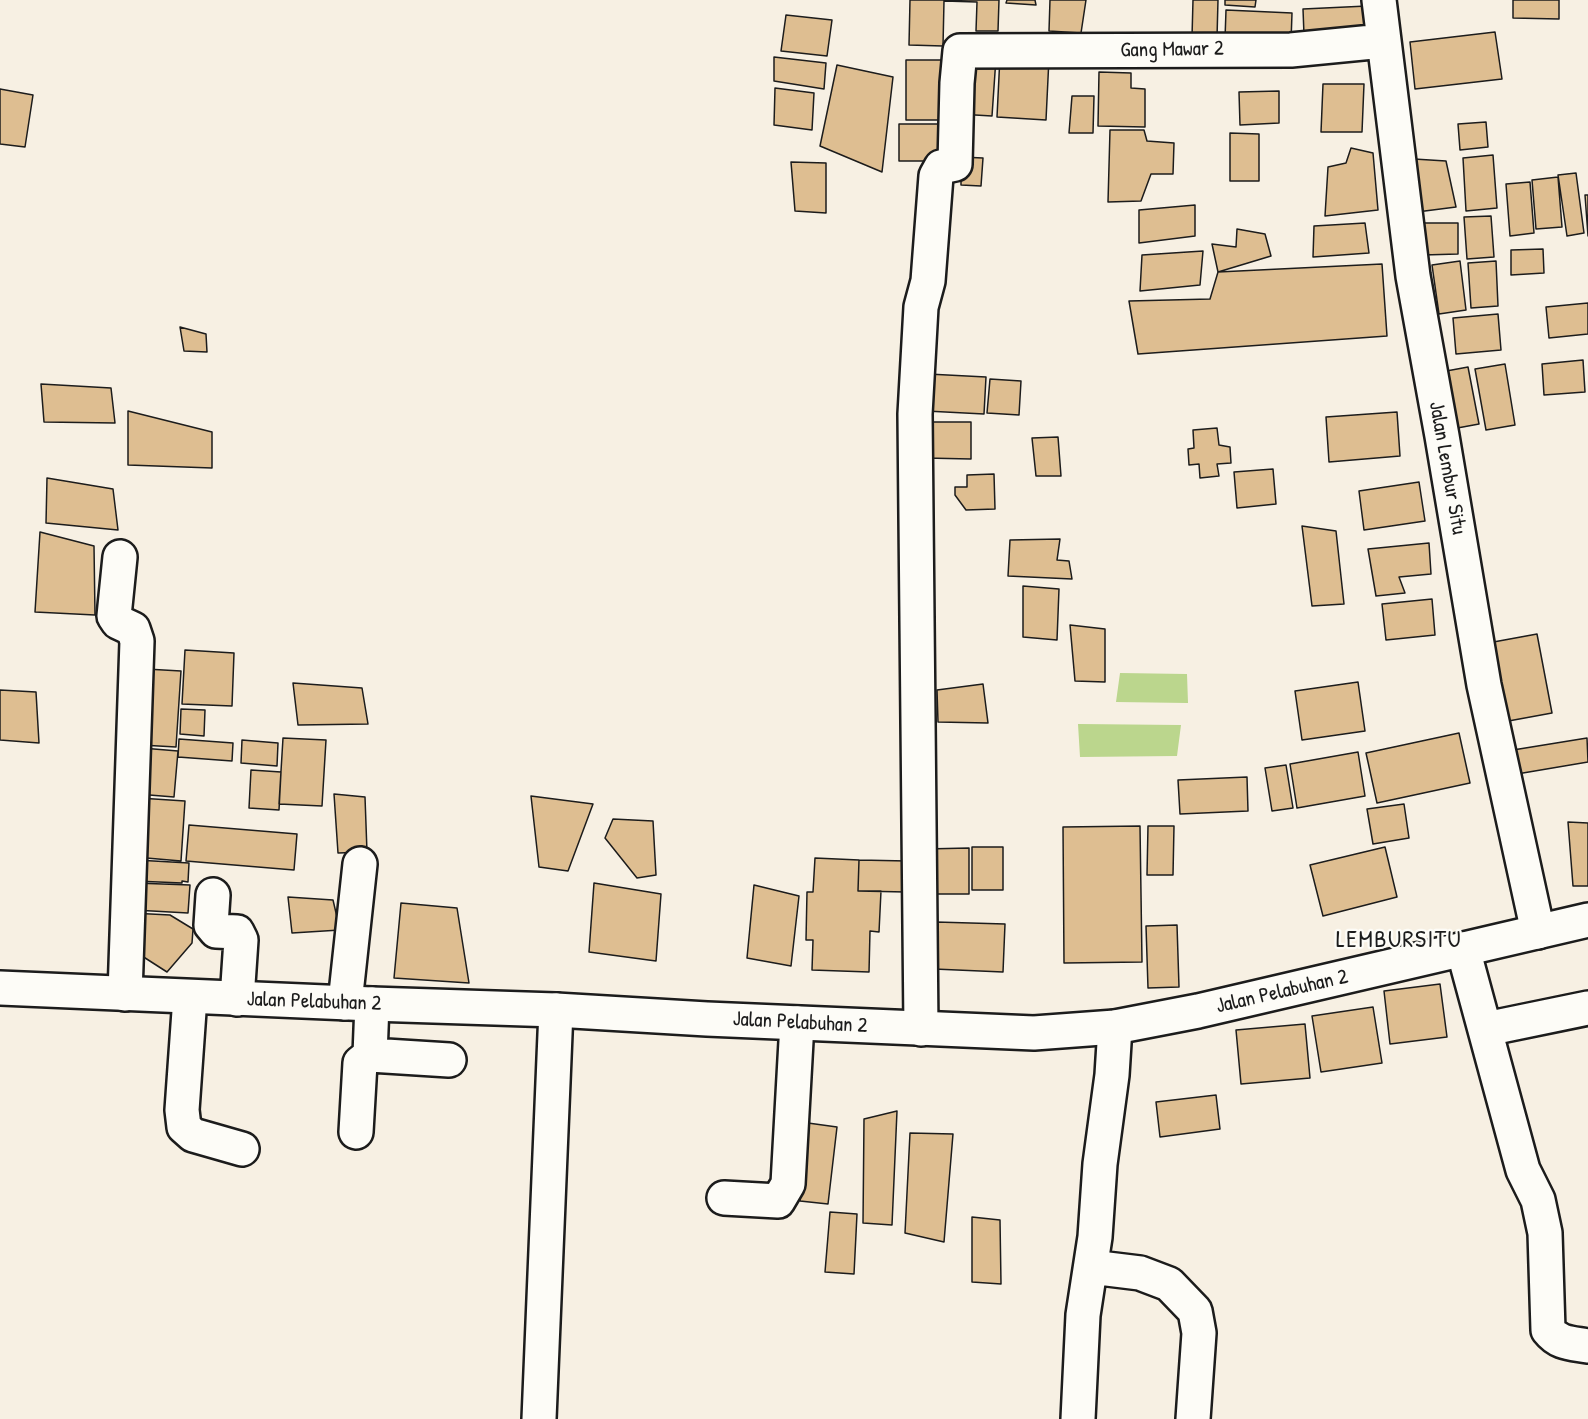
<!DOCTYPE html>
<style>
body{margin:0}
canvas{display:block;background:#f7f0e3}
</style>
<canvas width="1588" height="1419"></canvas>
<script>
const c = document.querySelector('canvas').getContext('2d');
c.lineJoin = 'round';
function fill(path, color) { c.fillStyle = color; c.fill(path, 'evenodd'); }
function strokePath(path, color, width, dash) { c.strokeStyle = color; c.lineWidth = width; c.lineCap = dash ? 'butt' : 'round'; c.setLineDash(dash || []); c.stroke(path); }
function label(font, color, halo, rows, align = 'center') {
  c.font = font + ' "Patrick Hand",sans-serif'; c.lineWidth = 4.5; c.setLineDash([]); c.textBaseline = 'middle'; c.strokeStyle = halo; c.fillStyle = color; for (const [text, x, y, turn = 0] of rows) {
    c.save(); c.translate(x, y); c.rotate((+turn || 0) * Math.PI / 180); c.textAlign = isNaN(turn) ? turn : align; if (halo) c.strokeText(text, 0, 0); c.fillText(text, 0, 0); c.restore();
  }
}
const green = new Path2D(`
 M1120,673L1187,674L1188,703L1116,702Z
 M1078,724L1181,725L1177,756L1080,757Z`);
const building = new Path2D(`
 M910,0H999L998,31H976L977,2L944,1L943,46L909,45Z
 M1007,0H1035L1036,5L1006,3Z
 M1050,0H1086L1081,33L1049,31Z
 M1193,0H1218L1217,38L1192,37Z
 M1225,0H1256L1255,7L1225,5Z
 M1513,0H1559V19L1513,18Z
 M1367,6L1368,32L1304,35L1303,9Z
 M1226,10L1292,13L1291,42L1225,39Z
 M786,15L832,20L827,56L781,51Z
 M1495,32L1502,79L1415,89L1410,42Z
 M963,56L996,58L992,116L958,114Z
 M1000,56L1049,58L1046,120L997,117Z
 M774,57L826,63L824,89L774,81Z
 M906,60H941V120H906Z
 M837,65L893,77L882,172L820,146Z
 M1099,72L1131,73V88L1145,89V127L1098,126Z
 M1323,84H1364L1362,132H1321Z
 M775,88L814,93L812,130L774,125Z
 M0,89L33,95L25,147L0,144Z
 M1279,91V123L1240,125L1239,92Z
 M1072,96H1094L1093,133H1069Z
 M1486,122L1488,147L1460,150L1458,124Z
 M899,124H950V161H899Z
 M1110,130H1144L1147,141L1174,143L1173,174H1151L1141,201L1108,202Z
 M1230,133L1259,134V181H1230Z
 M1351,148L1373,153L1378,210L1325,216L1328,167L1346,163Z
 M1493,155L1497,208L1466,211L1463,158Z
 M961,157L983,158L981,186L961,185Z
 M1414,159L1446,161L1456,207L1417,212Z
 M791,162L826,163V213L795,211Z
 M1576,173L1584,233L1567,236L1558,175Z
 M1558,177L1562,227L1536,229L1532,180Z
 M1530,182L1534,233L1510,236L1506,184Z
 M1585,195H1588V236Z
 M1195,205V236L1139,243V210Z
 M1491,216L1494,257L1467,259L1464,217Z
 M1365,223L1369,253L1313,257L1314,226Z
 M1422,223H1458V254L1423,255Z
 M1237,229L1265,234L1271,256L1218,272L1212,244L1236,247Z
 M1543,249L1544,273L1511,275V250Z
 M1203,251L1200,285L1140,291L1142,255Z
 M1460,261L1466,310L1439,314L1432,265Z
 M1496,261L1498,306L1471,308L1468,263Z
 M1382,264L1387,336L1138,354L1129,301L1210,299L1218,272Z
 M1588,303V334L1549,338L1546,307Z
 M1498,314L1501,350L1456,354L1453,318Z
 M180,327L206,334L207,352L184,351Z
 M1583,360L1585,392L1544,395L1542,364Z
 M1505,364L1515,425L1486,430L1475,369Z
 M1468,367L1479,424L1452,429L1441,372Z
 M928,374L986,377L984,414L926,411Z
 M990,379L1021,381L1019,415L987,413Z
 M41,384L111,388L115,423L44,422Z
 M128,411L212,432V468L128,465Z
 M1397,412L1400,456L1329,462L1326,417Z
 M925,422H971V459L925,458Z
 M1217,428L1219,445L1230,447L1231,463L1217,464L1219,476L1200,478L1199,464L1189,465L1188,449L1194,448L1193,430Z
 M1058,437L1061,476H1036L1032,438Z
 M1273,469L1276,504L1237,508L1234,472Z
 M994,474L995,509L966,510L955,495V487H967V475Z
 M47,478L113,489L118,530L46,523Z
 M1419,482L1425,521L1364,530L1359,491Z
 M1302,526L1336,531L1344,604L1312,606Z
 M40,532L94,546L95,615L35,612Z
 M1060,539L1057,560L1069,561L1072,579L1008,576L1010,540Z
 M1429,543L1431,574L1399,577L1405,593L1376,596L1368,549Z
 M1023,586L1059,589L1057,640L1023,637Z
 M1432,599L1435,635L1386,640L1382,604Z
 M1070,625L1105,629V682L1075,681Z
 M1537,634L1552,713L1503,722L1488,643Z
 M185,650L234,653L232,706L182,704Z
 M146,669L181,671L176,747L141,745Z
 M1358,682L1365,731L1302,740L1295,691Z
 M293,683L362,688L368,724L298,725Z
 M983,684L988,723L938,722L937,690Z
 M0,690L36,692L39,743L0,740Z
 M181,709L205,710L204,736L180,734Z
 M1459,733L1470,783L1377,803L1366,753Z
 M283,738L326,740L322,806L279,804Z
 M1587,738L1588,762L1517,774L1513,750Z
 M179,739L233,743L232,761L178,757Z
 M242,740L278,743L277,766L241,763Z
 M142,748L178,751L174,797L137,794Z
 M1358,752L1365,796L1297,808L1290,764Z
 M1286,765L1293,808L1272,811L1265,768Z
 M251,770L281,772L279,810L249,808Z
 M1247,777L1248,811L1180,814L1178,780Z
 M334,794L365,797L367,852L338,853Z
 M531,796L593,804L568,871L539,867Z
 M139,798L185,801L181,861L135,857Z
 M1404,804L1409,838L1373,844L1367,809Z
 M613,819L653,821L656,875L637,878L605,838Z
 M1568,822L1588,823V886H1573Z
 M189,825L297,834L294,870L186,861Z
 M1140,826L1142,962L1064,963L1063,827Z
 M1148,826H1174L1173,875H1147Z
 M972,847H1003V890H972Z
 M1385,847L1397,897L1323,916L1310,865Z
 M969,848V894H925V849Z
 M815,858L859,860L858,891H881L879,932L870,931L869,972L812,970L813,940H806L807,892H813Z
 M136,860L189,863L188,882L182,881V883L135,881Z
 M859,860L907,861L906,892L858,891Z
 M135,883L190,885L188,913L134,910Z
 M594,883L661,894L656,961L589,952Z
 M754,885L799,896L791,966L747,958Z
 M288,897L333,900L340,930L292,933Z
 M401,903L457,908L469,983L394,978Z
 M131,913L170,915L193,929L192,943L167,972L128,947Z
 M936,922L1005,924L1003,972L934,969Z
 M1177,925L1179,987L1148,988L1146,926Z
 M1440,984L1447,1037L1390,1044L1384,991Z
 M1373,1007L1382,1063L1321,1072L1312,1016Z
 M1305,1024L1310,1078L1241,1084L1236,1030Z
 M1216,1095L1220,1129L1160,1137L1156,1102Z
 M897,1111L892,1225L863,1223L864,1119Z
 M808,1123L837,1127L828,1204L800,1201Z
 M910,1133L953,1134L944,1242L905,1233Z
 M830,1212L857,1214L854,1274L825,1272Z
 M972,1217L1000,1220L1001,1284L972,1282Z`);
const minor = new Path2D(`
 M1379,0L1413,276L1442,436L1484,685L1538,932
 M120,557L114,616L118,622L133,629L137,641L125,994
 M213,895L211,925L216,931L237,932L241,940L237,999
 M1463,949L1523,1170L1538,1200L1545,1233L1548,1330C1559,1344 1571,1343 1588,1346
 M190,997L182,1110L184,1127L193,1135L242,1149
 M345,1003L360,864
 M921,1029L915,414L921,307L928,281L936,176L941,167L955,164L957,83L960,51L1291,50L1383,41
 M1486,1029L1588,1008
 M370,1055L449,1060
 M356,1132L360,1063L370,1055L372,1004
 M724,1198L778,1201L788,1184L797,1023
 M1091,1267L1140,1273L1169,1284L1195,1311L1199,1333L1193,1419
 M539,1419L556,1010
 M1078,1419L1083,1315L1095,1237L1100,1164L1112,1075L1115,1027`);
const major = new Path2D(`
 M0,988L372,1004L556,1010L707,1019L1034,1033L1115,1027L1198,1011L1588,920`);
const streetNames = [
 ["Gang Mawar 2",1172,50,-1],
 ["Jalan Lembur Situ",1447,468,80],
 ["Jalan Pelabuhan 2",1282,992,-13],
 ["Jalan Pelabuhan 2",314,1002,2],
 ["Jalan Pelabuhan 2",800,1023,3]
];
const quarterNames = [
 ["LEMBURSITU",1399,941]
];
fill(green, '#bbd68d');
fill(building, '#debe91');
strokePath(building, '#1c1c1c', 1.5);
strokePath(minor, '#1c1c1c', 38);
strokePath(major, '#1c1c1c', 38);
strokePath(minor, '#fdfcf7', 33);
strokePath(major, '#fdfcf7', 33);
label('21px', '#1c1c1c', '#fdfcf7', streetNames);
c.letterSpacing = '1.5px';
label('24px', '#1c1c1c', '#fdfcf7', quarterNames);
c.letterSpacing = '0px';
</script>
